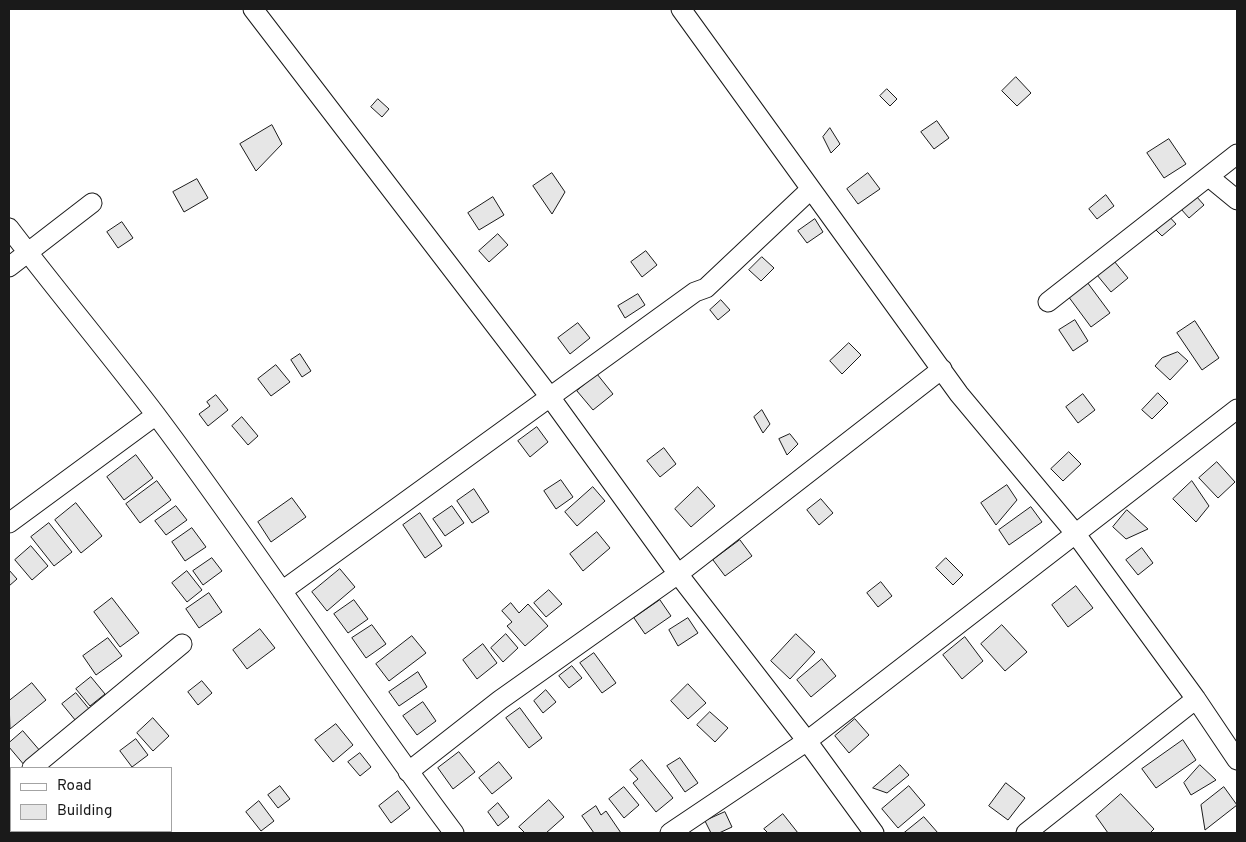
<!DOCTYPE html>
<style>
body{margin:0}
#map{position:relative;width:1246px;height:842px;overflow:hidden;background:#fff;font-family:Overpass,sans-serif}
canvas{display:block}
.frame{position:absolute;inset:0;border:10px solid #1a1a1a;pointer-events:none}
.legend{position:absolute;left:10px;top:767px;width:162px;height:65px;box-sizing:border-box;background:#fff;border:1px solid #a3a3a3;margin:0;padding:6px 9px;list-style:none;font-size:15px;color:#1a1a1a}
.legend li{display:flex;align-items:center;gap:10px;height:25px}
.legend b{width:25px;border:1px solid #a3a3a3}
</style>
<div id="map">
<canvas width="1246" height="842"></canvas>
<div class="frame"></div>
<ul class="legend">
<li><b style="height:6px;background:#fff"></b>Road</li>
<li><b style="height:14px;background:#e6e6e6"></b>Building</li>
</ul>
</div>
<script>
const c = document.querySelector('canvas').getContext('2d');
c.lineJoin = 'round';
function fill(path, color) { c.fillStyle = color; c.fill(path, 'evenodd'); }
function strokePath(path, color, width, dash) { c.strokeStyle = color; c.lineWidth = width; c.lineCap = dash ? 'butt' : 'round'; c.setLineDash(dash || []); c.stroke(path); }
const building = new Path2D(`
 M1016,77L1031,93L1017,106L1002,91Z
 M887,89L897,99L890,106L880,96Z
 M378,99L389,109L382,117L371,107Z
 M937,121L949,138L934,149L921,132Z
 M272,125L282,144L256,171L240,144Z
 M830,128L840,144L831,153L823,137Z
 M1169,139L1186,164L1164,178L1147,153Z
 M552,173L565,192L552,214L533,186Z
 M868,173L880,189L858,204L847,189Z
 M197,179L208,198L184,212L173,192Z
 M1106,195L1114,206L1097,219L1089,209Z
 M1196,196L1204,205L1189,218L1181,209Z
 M493,197L504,215L479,230L468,213Z
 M1167,214L1176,224L1162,236L1153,227Z
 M815,219L823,232L807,243L798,231Z
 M122,222L133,238L118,248L107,232Z
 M498,234L508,245L489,262L479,251Z
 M646,251L657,265L642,277L631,262Z
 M762,257L774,268L761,281L749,270Z
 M1114,261L1128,278L1111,292L1097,275Z
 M1087,282L1110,313L1091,327L1068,296Z
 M638,294L645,305L625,318L618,306Z
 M721,300L730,310L718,320L710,310Z
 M1075,320L1088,341L1073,351L1059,330Z
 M1195,321L1219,358L1202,370L1177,333Z
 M578,323L590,338L570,354L558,338Z
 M849,343L861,355L842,374L830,361Z
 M1178,352L1188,361L1170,380L1155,366L1162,358Z
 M300,354L311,371L302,377L291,360Z
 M276,365L290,382L271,396L258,379Z
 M597,374L613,394L593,410L577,391Z
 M1158,393L1168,403L1152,419L1142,410Z
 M1083,394L1095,410L1078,423L1066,407Z
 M216,395L228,410L208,426L199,414L210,406L207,402Z
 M762,410L770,424L763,433L754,417Z
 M242,417L258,436L248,445L232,426Z
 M537,427L548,442L530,457L518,441Z
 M790,434L798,444L787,455L779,439Z
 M664,448L676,464L660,477L647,461Z
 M1069,452L1081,464L1063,481L1051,469Z
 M136,455L153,478L124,500L107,477Z
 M1217,462L1235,482L1218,498L1199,478Z
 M561,480L573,497L556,509L544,491Z
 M157,481L171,500L140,523L126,504Z
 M1192,481L1209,506L1196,522L1173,499Z
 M1007,485L1017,500L996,525L981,503Z
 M593,487L605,501L577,526L565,512Z
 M698,487L715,506L691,527L675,509Z
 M474,489L489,512L472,523L457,501Z
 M292,498L306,517L271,542L258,522Z
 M821,499L833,513L819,525L807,510Z
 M76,503L102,536L81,553L55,520Z
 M176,506L187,520L166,535L155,521Z
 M452,506L464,523L445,536L433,519Z
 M1031,507L1042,522L1009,545L999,530Z
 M1127,510L1148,529L1126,539L1113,527Z
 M420,513L442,546L425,558L403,525Z
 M49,523L72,552L54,566L31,537Z
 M192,528L206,547L185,561L172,542Z
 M597,532L610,548L583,571L570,554Z
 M740,540L752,556L725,576L713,560Z
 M31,546L48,566L32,580L15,560Z
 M1142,548L1153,563L1138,575L1126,560Z
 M212,558L222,571L203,585L193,571Z
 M946,558L963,575L953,585L936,568Z
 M340,569L355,587L327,611L312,592Z
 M9,570L17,579L9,586Z
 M187,571L202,590L187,602L172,583Z
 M881,582L892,596L878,607L867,593Z
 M1076,586L1093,608L1068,627L1052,605Z
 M549,590L562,604L546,617L534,603Z
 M209,593L222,612L199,628L186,609Z
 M112,598L139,633L120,647L94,612Z
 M354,600L368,619L348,633L334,614Z
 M660,600L671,616L645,634L634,618Z
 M511,603L519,613L528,604L548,626L525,646L507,626L512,622L502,611Z
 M688,618L698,633L678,646L669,630Z
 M372,625L386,644L366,658L352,638Z
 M1002,625L1027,652L1005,671L981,644Z
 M260,629L275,648L247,669L233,650Z
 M506,634L518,648L503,662L491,648Z
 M796,634L815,652L790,679L771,661Z
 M412,636L426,653L389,681L376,664Z
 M965,637L983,661L962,679L943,655Z
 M108,638L122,656L96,675L83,656Z
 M483,644L497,663L477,679L463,660Z
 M594,653L616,683L602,693L580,663Z
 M822,659L836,676L811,697L797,680Z
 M572,666L582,678L569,688L559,676Z
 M418,672L427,687L399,706L389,692Z
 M91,677L105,694L90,706L76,689Z
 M202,681L212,693L198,705L188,692Z
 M32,683L46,700L10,729L9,701Z
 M688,684L706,703L688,719L671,701Z
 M546,690L556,702L543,713L534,701Z
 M76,693L90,710L76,721L62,704Z
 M423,702L436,721L417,735L403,716Z
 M520,708L542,738L529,748L506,718Z
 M710,712L728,728L715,742L697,725Z
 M153,718L169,736L153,751L137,733Z
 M855,719L869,735L849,753L835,736Z
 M336,724L353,745L333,762L315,740Z
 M23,731L41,752L25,766L9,747V743Z
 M136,739L148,755L132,767L120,751Z
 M1183,740L1196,760L1156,788L1142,769Z
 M459,752L475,772L453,789L438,768Z
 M360,753L371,767L360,776L348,762Z
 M680,758L698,783L685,792L667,766Z
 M642,760L673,798L656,812L633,783L638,779L630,770Z
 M499,762L512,778L492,794L479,778Z
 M900,765L909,775L887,793L873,788Z
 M1200,765L1216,780L1191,795L1184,783Z
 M1006,783L1025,798L1008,820L989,806Z
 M280,786L290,799L278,808L268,795Z
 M909,786L925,805L898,828L882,809Z
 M624,787L639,805L624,818L609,799Z
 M1224,787L1237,805L1205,830L1201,805Z
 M398,791L410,808L391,823L379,806Z
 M1121,794L1154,829L1150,833H1108L1096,816Z
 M549,800L564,817L546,833H525L519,827Z
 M259,801L274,821L261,831L246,812Z
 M498,803L509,817L498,826L488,812Z
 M596,806L601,815L606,811L621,833H594L582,816Z
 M725,812L732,827L719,833H711L705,821Z
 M783,814L798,833H768L764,829Z
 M924,817L938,833H904Z`);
const street = new Path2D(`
 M253,9L550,397L678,574L807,741L874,833
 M681,9L959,394L1075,533L1196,699L1237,760
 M1209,177L1237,200
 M9,228C57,291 108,352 156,415C259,552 351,696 454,833
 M9,267L92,203
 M1048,302L1237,154
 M9,523L156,415
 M282,591L695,292L706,288L811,189
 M32,768L182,644
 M408,772L500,700L678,574L942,369
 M9,781L11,785
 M47,831L49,833
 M670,833L807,741L1237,409
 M1026,833L1196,699`);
fill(building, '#e6e6e6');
strokePath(building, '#1a1a1a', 1);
strokePath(street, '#1a1a1a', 21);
strokePath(street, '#fff', 19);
</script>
